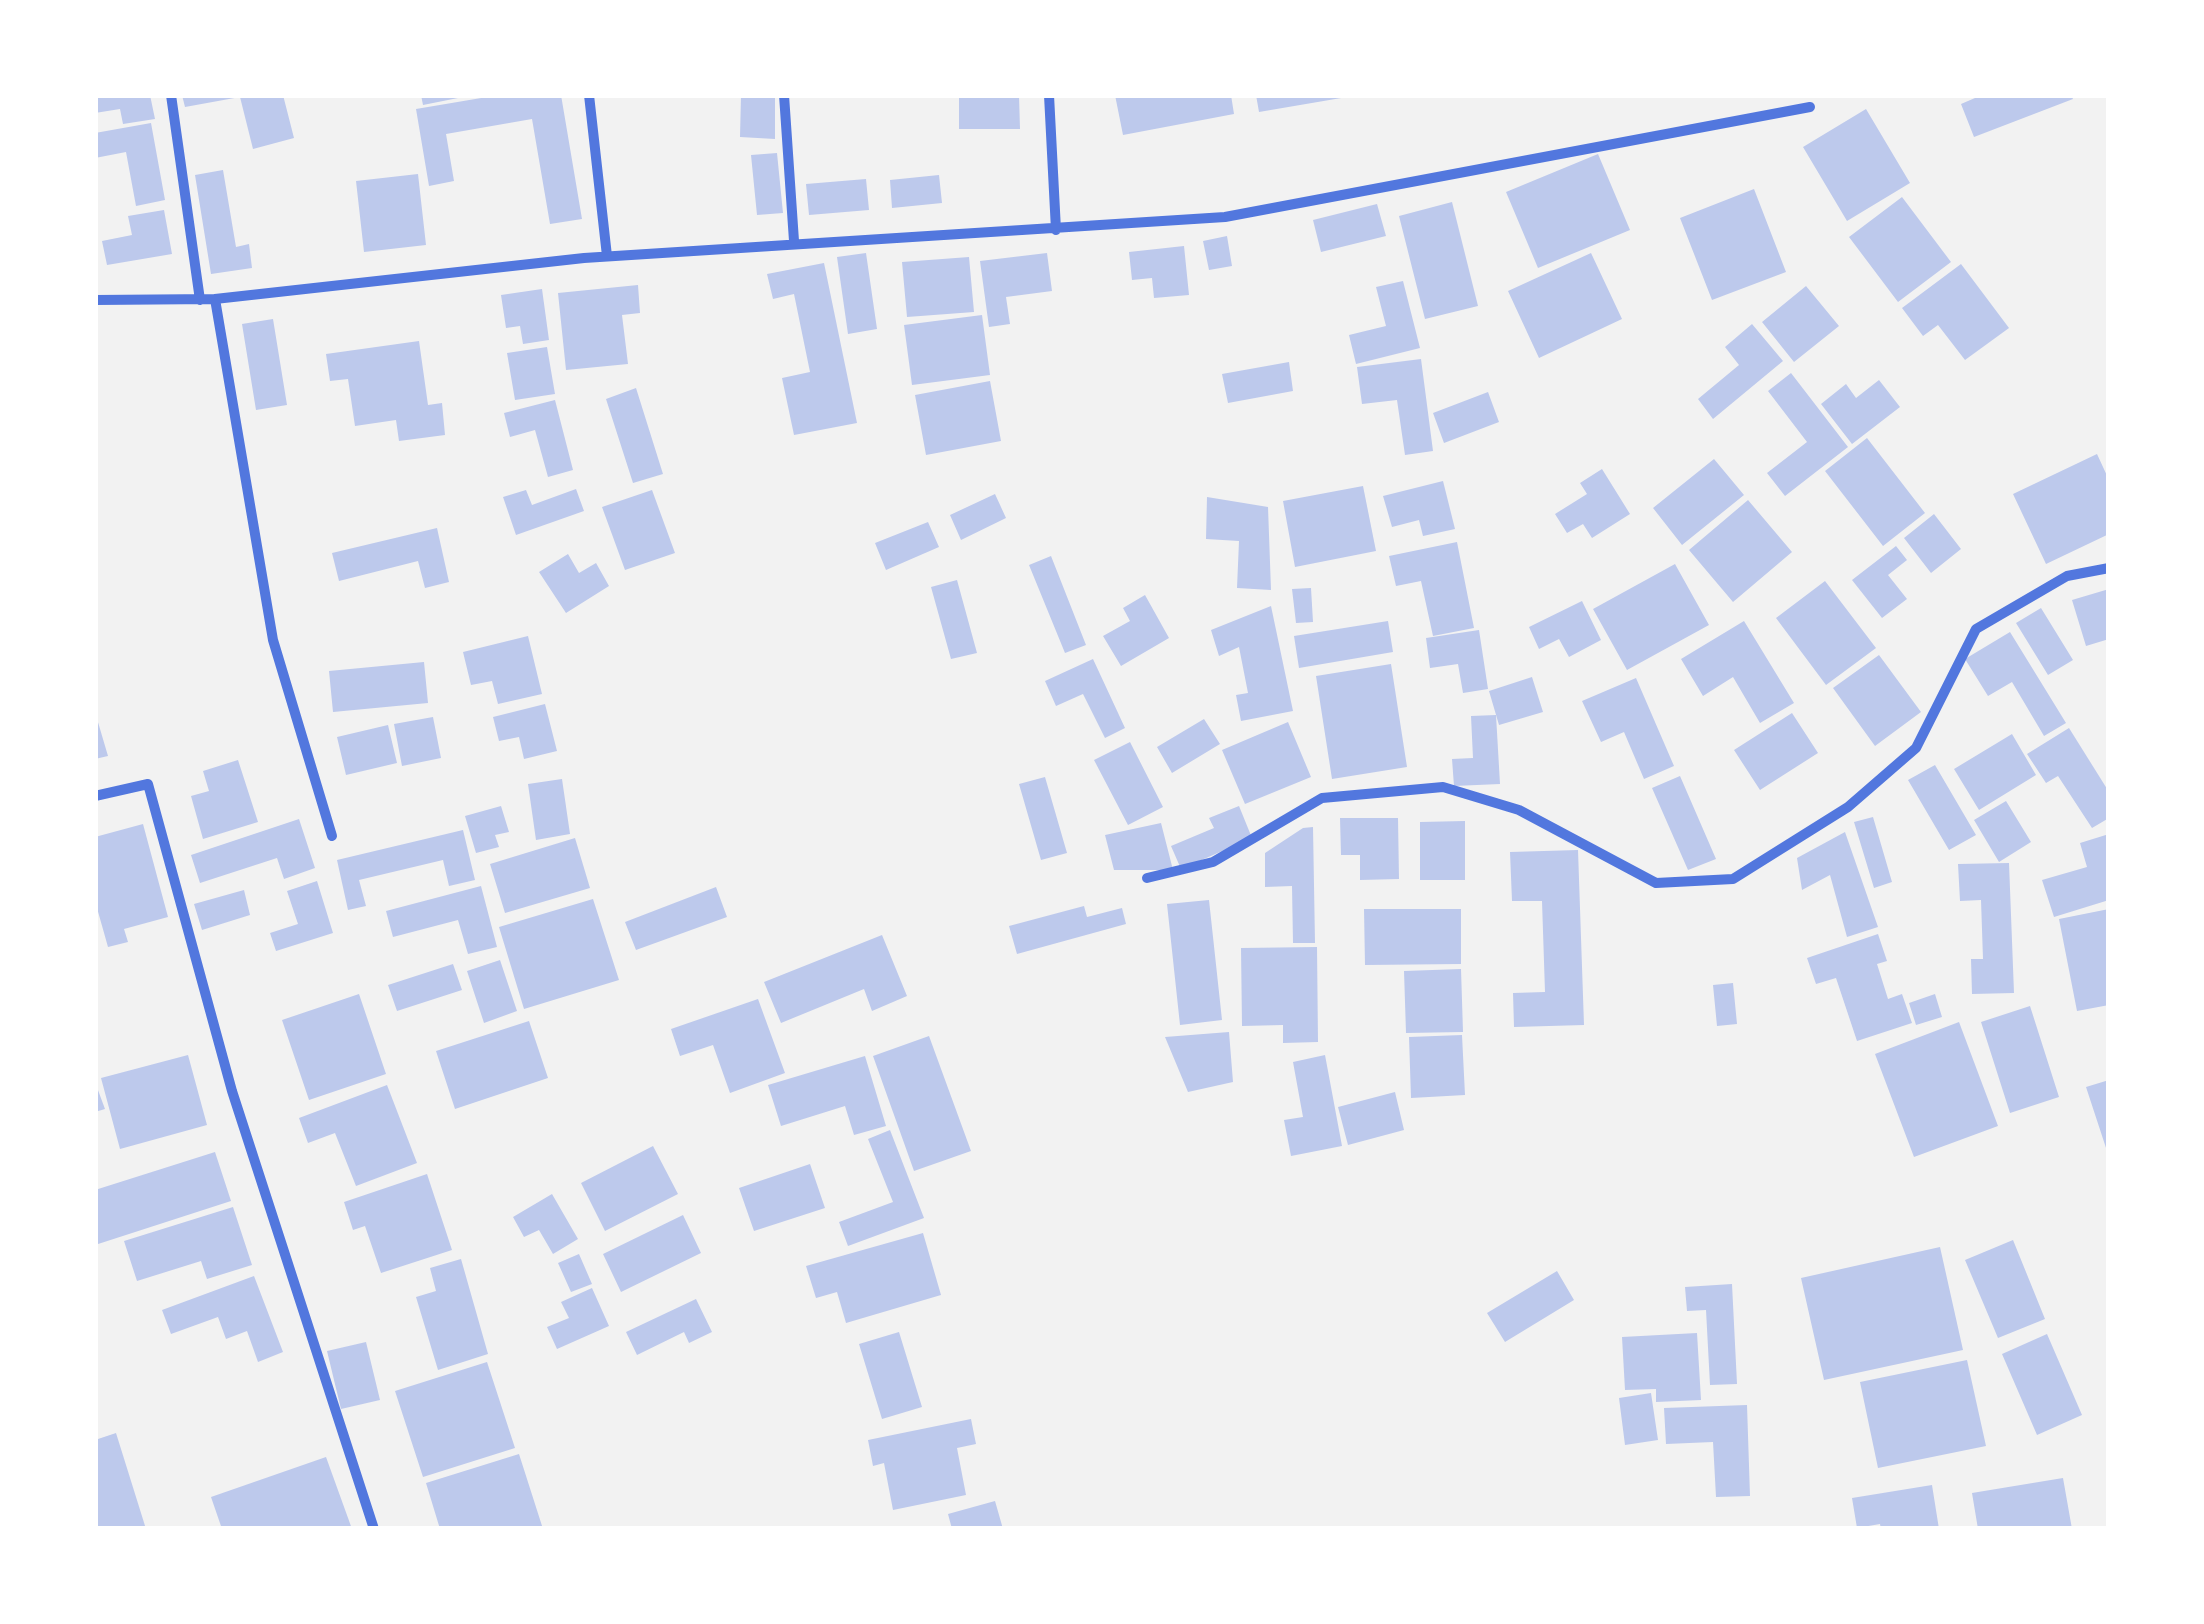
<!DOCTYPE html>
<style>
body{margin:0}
#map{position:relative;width:2204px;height:1624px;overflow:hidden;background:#f2f2f2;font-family:Raleway,sans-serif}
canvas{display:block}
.frame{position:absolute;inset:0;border:98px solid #fff;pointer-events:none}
</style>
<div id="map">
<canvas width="2204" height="1624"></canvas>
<div class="frame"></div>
</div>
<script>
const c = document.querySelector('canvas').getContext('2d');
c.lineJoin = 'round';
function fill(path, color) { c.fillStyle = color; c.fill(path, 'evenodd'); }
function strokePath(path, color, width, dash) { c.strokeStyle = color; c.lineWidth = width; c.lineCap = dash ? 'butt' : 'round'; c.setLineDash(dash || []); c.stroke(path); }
const building = new Path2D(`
 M95,95H150L155,119L123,124L120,109L95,113Z
 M182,95H283L294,138L253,149L240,97L185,107Z
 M421,95H462L463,97L423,105Z
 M499,95H561L582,219L550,224L532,119L446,134L454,181L429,186L416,109Z
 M741,95H775V139L740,137Z
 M959,95H1019L1020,129H959Z
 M1115,95H1231L1234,114L1123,135Z
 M1256,95H1347V97L1259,112Z
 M1982,95H2071L2073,99L1974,137L1961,104Z
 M1866,109L1910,183L1847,221L1803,147Z
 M151,123L165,200L136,206L126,152L95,158V133Z
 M777,153L783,213L757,215L751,155Z
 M1598,154L1630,230L1538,268L1506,192Z
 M223,170L236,247L249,244L252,268L211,274L195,175Z
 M418,174L426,245L364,252L356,181Z
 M939,175L942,203L892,208L890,180Z
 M866,179L869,210L809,215L806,184Z
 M1754,189L1786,272L1712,300L1680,218Z
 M1902,197L1951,262L1898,302L1849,237Z
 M1452,202L1478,306L1425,319L1399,216Z
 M1377,204L1386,236L1321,252L1313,220Z
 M164,210L172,254L107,265L102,241L132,235L128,216Z
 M1227,236L1232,266L1209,270L1203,241Z
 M1184,246L1189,295L1154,298L1152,278L1132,280L1129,252Z
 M866,253L877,329L848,334L837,257Z
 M1047,253L1052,291L1006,297L1010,324L989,327L980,261Z
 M1591,253L1622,319L1539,358L1508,291Z
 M969,257L974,312L907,317L902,262Z
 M824,263L857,423L794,435L782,378L810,372L794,294L773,299L767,274Z
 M1961,264L2009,328L1965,360L1938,325L1923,336L1902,308Z
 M1403,281L1420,348L1356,364L1349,335L1386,326L1376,287Z
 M638,285L640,313L622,315L628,364L566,370L558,293Z
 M1806,286L1839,326L1794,362L1762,322Z
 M542,289L549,340L523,344L520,326L506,328L501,295Z
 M982,315L990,375L912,385L904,325Z
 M273,319L287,405L256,410L242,324Z
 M1752,324L1783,361L1713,419L1698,399L1739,365L1725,347Z
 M419,341L428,405L442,403L445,435L399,441L396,420L355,426L348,379L330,381L326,354Z
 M547,347L555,394L515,400L507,353Z
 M1421,359L1433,451L1405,455L1397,400L1362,404L1357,367Z
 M1289,362L1293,391L1228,403L1222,374Z
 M1791,373L1848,447L1785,496L1767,473L1807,442L1768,391Z
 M1879,380L1900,407L1852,444L1821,404L1846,384L1856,398Z
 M990,381L1001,441L926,455L915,395Z
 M636,388L663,474L633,483L606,399Z
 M1488,392L1499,422L1444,443L1433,413Z
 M555,400L573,470L548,477L535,430L510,437L504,413Z
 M1867,438L1925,513L1883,546L1825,471Z
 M2097,454L2109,480V534L2046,564L2013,494Z
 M1714,459L1744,495L1682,545L1653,508Z
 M1602,469L1630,514L1592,538L1583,524L1567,533L1555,514L1587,494L1580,483Z
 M1443,481L1455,529L1423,536L1419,520L1392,527L1383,496Z
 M1363,486L1376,551L1295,567L1283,501Z
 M576,489L584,511L516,535L503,497L526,490L532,505Z
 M652,490L675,553L625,570L602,507Z
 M995,494L1006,518L961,540L950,515Z
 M1207,497L1268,507L1271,590L1237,588L1239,541L1206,539Z
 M1748,500L1792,552L1733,602L1689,550Z
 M1934,514L1961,549L1931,573L1904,538Z
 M928,522L939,547L886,570L875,543Z
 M437,528L449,582L425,588L418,561L339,581L332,553Z
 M1457,542L1474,628L1433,636L1421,581L1396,586L1389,556Z
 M1896,546L1907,560L1888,575L1907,599L1882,618L1852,580Z
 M568,554L579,573L596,563L609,586L566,613L539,572Z
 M1051,556L1086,645L1065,653L1029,565Z
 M1675,564L1709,625L1627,670L1593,609Z
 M957,580L977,653L951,659L931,587Z
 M1825,581L1876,648L1826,685L1776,618Z
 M1311,588L1313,622L1296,623L1292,589Z
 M2109,589V639L2086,646L2072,600Z
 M1145,595L1169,638L1121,666L1103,636L1130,621L1123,608Z
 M1582,601L1601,640L1569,657L1559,639L1539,649L1529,627Z
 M1271,606L1293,711L1241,721L1236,695L1248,693L1239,647L1219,656L1211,630Z
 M2041,608L2073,660L2048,675L2016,623Z
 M1388,621L1393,652L1299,668L1294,636Z
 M1744,621L1794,703L1760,723L1733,677L1703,696L1681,659Z
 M1479,630L1488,689L1463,693L1458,664L1430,668L1426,638Z
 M2010,632L2066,723L2044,736L2012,682L1988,696L1965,659Z
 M528,636L542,694L498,704L492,681L471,685L463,652Z
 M1879,655L1921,712L1875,746L1833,688Z
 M1093,659L1125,728L1105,738L1083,694L1056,706L1045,681Z
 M424,662L428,703L333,712L329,671Z
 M1391,664L1407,767L1332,779L1316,676Z
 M1532,677L1543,712L1499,725L1489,691Z
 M1636,678L1674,766L1644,779L1624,732L1601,742L1582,701Z
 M545,704L557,751L524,759L519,737L499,741L493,717Z
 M95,712L108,756L95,759Z
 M1792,713L1818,753L1760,790L1734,750Z
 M1496,715L1500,784L1454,786L1452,759L1473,758L1471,716Z
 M433,717L441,758L402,766L394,724Z
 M1204,719L1220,744L1172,773L1157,747Z
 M1288,722L1311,777L1245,804L1222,750Z
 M388,725L397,763L346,775L337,737Z
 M2069,728L2109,792V818L2092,828L2058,776L2046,783L2027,754Z
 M2012,734L2036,775L1979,810L1954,769Z
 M1130,742L1163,807L1128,825L1094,760Z
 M238,760L258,822L203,839L191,796L209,791L203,771Z
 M1935,765L1976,835L1949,850L1908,780Z
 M1680,776L1716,859L1688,870L1652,788Z
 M1045,777L1067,853L1041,860L1019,784Z
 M562,779L570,834L536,840L528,784Z
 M2006,801L2031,842L1999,862L1974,820Z
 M501,806L509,832L495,835L499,847L476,853L465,816Z
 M1239,806L1252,838L1181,869L1171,846L1214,828L1209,818Z
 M1873,817L1892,882L1874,888L1854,822Z
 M1340,818H1398L1399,879L1360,880V855H1341Z
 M299,819L315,868L284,879L277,858L200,883L191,855Z
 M1465,821V880H1420V822Z
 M1161,823L1173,870H1114L1105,835Z
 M143,824L168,917L124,929L128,942L108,947L95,901V837Z
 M1313,827L1315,943H1293L1292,886L1265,887V853L1303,828Z
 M463,830L475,880L449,886L443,860L359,880L366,906L348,910L337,860Z
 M1845,832L1878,927L1847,937L1830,875L1802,890L1797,858Z
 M2109,834V900L2054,917L2042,880L2087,867L2080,843Z
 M575,838L590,888L505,913L490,864Z
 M1578,850L1584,1025L1514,1027L1513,993L1545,992L1542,901H1512L1510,852Z
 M2009,863L2014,993L1972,994L1971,959H1983L1981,900L1960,901L1958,864Z
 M317,881L333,933L276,951L270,933L298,924L287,891Z
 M481,886L497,947L468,954L458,920L393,937L386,911Z
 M716,887L727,917L636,950L625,922Z
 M244,890L250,915L202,930L194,904Z
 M593,899L619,980L524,1009L499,927Z
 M1209,900L1222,1020L1180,1025L1167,904Z
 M1084,906L1087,917L1122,908L1126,924L1017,954L1009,926Z
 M1364,909H1461V964L1365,965Z
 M2109,909V1005L2077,1011L2059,919Z
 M1878,934L1887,961L1877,964L1888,999L1902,994L1912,1023L1857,1041L1836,978L1816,984L1807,958Z
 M882,935L907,996L872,1011L864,989L781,1023L764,982Z
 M1317,947L1318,1042L1283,1043V1025L1242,1026L1241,948Z
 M500,960L517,1011L484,1023L467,971Z
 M453,964L462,990L397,1011L388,985Z
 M1461,969L1463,1032L1406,1033L1404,971Z
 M1733,983L1737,1024L1717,1026L1713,985Z
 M359,994L386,1074L309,1100L282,1020Z
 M1935,994L1942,1017L1916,1025L1909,1003Z
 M758,999L785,1073L730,1093L713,1045L680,1056L671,1029Z
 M2030,1006L2059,1097L2010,1113L1981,1022Z
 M529,1021L548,1078L455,1109L436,1051Z
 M1959,1022L1998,1126L1914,1157L1875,1054Z
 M1229,1032L1233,1082L1188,1092L1165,1037Z
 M1462,1035L1465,1095L1411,1098L1409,1037Z
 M929,1036L971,1151L914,1171L873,1056Z
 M188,1055L207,1125L120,1149L101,1078Z
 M1325,1055L1342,1146L1291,1156L1284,1120L1303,1117L1293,1062Z
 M865,1056L886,1126L854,1135L845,1106L781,1126L768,1085Z
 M2109,1080V1154H2108L2086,1087Z
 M95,1082L105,1109L95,1112Z
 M387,1085L417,1163L356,1186L335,1133L308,1143L299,1118Z
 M1395,1092L1404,1130L1348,1145L1338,1107Z
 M890,1130L924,1218L848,1246L839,1222L893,1202L868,1139Z
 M653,1146L678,1194L605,1231L581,1183Z
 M215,1152L231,1201L95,1245V1190Z
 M810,1164L825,1208L754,1231L739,1188Z
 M427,1174L452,1250L381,1273L365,1226L353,1230L344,1202Z
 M552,1194L578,1239L553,1254L539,1230L524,1237L513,1217Z
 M233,1207L252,1265L207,1279L201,1261L137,1281L124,1241Z
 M683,1215L701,1253L621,1292L603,1254Z
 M923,1233L941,1295L846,1323L837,1292L816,1298L806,1266Z
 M2013,1240L2045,1319L1998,1338L1965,1260Z
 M1940,1247L1963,1350L1824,1380L1801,1278Z
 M579,1254L592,1284L571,1292L558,1263Z
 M461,1259L488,1354L438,1370L416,1297L436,1291L430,1268Z
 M1557,1271L1574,1300L1505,1342L1487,1313Z
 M254,1276L283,1352L258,1362L247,1331L226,1339L218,1317L171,1334L162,1310Z
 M1732,1284L1737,1384L1710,1385L1706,1310L1687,1311L1685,1287Z
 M592,1288L609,1326L557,1349L547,1327L569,1318L561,1302Z
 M696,1299L712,1332L689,1343L684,1332L637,1355L626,1332Z
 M899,1332L922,1407L882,1419L859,1344Z
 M1697,1333L1701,1400L1656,1402V1389L1625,1390L1622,1337Z
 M2047,1334L2082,1415L2037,1435L2002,1354Z
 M366,1342L380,1400L341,1409L327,1351Z
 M1967,1360L1986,1446L1878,1468L1860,1382Z
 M487,1362L515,1448L423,1477L395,1391Z
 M1651,1393L1658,1440L1625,1445L1619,1398Z
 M1747,1405L1750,1496L1716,1497L1713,1442L1666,1444L1664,1408Z
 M971,1419L976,1444L957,1448L966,1495L893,1510L884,1463L873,1466L868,1440Z
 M116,1433L146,1529H95V1440Z
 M519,1454L543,1529H440L426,1483Z
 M326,1457L352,1529H222L211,1497Z
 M2063,1478L2072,1529H1978L1972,1493Z
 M1932,1485L1939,1529H1881L1880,1524L1857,1528L1852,1498Z
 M995,1501L1003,1529H952L948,1514Z`);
const minor = new Path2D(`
 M171,95L200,300
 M589,95L607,256
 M784,95L794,241
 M1049,95L1056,230
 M215,299L273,640L332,836
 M95,300L215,299L584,258L1225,217L1810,107
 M95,796L148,784L232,1091L374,1529
 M1147,878L1213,862L1322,798L1443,787L1519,810L1656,883L1733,879L1848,807L1916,748L1976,629L2067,576L2109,568`);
fill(building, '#bdc9ec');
strokePath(minor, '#5277de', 10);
</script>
